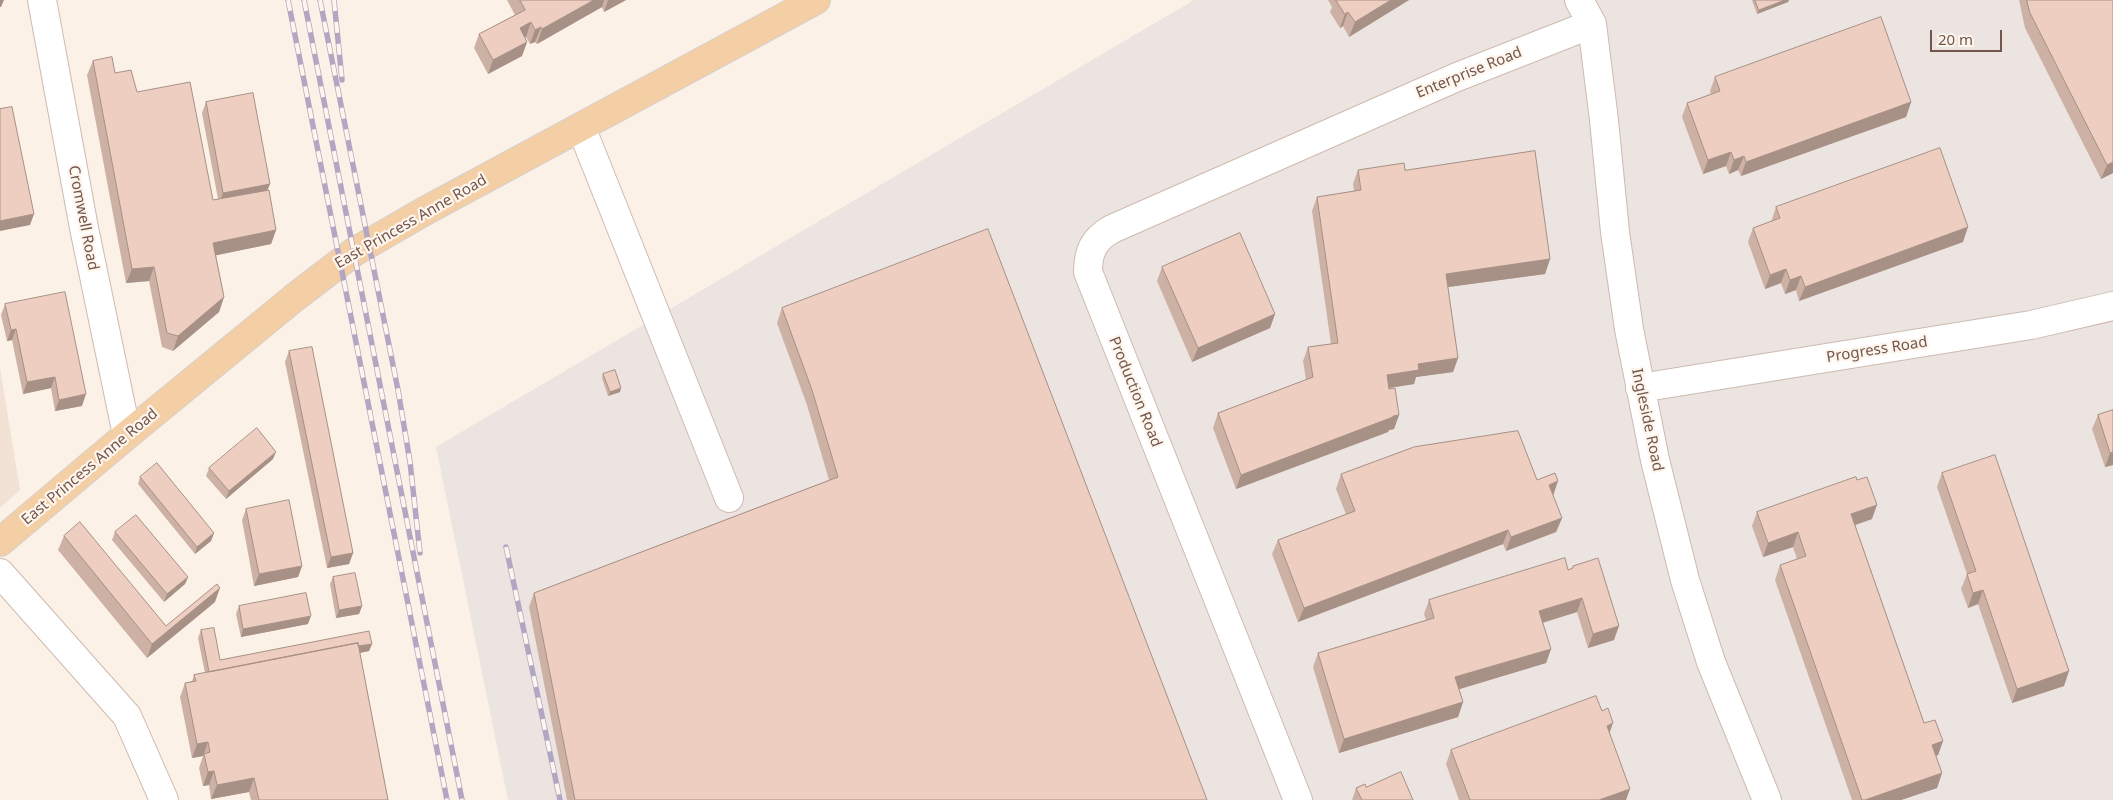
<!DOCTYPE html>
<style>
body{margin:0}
#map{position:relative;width:2113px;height:800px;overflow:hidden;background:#fbf1e6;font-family:"Noto Sans",sans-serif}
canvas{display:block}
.scale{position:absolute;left:1930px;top:30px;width:72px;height:22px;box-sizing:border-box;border:2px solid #72564d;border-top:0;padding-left:6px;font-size:15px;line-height:18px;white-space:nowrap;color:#72564d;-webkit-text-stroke:4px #fef5ec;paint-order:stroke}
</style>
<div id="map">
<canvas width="2113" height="800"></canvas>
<div class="scale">20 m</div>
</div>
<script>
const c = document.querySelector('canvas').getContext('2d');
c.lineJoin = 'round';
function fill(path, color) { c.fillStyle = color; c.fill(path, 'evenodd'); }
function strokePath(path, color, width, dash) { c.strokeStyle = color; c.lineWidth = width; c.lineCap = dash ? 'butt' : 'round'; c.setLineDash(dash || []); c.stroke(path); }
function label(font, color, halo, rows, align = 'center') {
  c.font = font + ' "Noto Sans",sans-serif'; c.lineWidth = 4.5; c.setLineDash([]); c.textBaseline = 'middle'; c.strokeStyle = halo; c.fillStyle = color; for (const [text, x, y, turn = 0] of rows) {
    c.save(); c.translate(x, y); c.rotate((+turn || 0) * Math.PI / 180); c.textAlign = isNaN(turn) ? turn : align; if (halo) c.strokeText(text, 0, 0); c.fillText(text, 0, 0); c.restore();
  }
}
const residential = new Path2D(`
 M0,368L20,490L0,508Z`);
const industrial = new Path2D(`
 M1194,0H2113V800H508L436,447Z`);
const minor = new Path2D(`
 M42,0L84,228L127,435
 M1579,0L1592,24L1604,120L1615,232L1629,329L1655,460L1685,580L1711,662L1767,800
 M581,127L729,498
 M1640,388L2031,325L2113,306
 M0,573L127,716L164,800
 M1298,800L1088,272C1088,251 1094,239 1112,229L1457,77L1592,24`);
const major = new Path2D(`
 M0,542L127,435L294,298L354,252L423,212L816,0`);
const rail = new Path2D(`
 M288,0L447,800
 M304,0L462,800
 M320,0L398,390L410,462L420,553
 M334,0L342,80
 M506,547L560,800`);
const wall = new Path2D(`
 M507,0H626L604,12L602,7L537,44L535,42L530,44L526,37H525L527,42L522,56L488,74L474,48L479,34L515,15Z
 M1328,0H1409L1349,37L1343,26L1340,28L1330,12L1332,7Z
 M1752,0H1789L1788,2L1757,14Z
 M2019,0H2113V173L2101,179L2025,28Z
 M93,61L115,73L137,92L213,200L218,199L202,113L206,102L270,184L267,191L276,230L271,244L216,255L224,297L219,312L173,351L162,347L149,281L126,283L87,75Z
 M1715,77L1911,102L1906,117L1741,176L1738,170L1729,174L1726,166L1703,174L1682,117L1687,103L1711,94L1710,91Z
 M1358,170H1405L1550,259L1545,274L1448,287L1458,358L1453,372L1416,377L1414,384L1389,388L1399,415L1394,429L1389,430L1388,432L1236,489L1213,428L1218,413L1306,380L1303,361L1308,347L1331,344L1312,211L1317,197L1354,191L1353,184Z
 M1776,207L1963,242L1799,301L1796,290L1785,294L1781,283L1765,289L1748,242L1753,228L1771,222Z
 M1162,267L1275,314L1270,328L1192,362L1157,281Z
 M5,304L82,406L55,411L51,388L23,394L12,340L7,341L1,315Z
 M782,308L1207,800H567L529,607L534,593L829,480L807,405L777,323Z
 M289,351L353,553L349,564L327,568L285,362Z
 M603,374L620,392L608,396L602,378Z
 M2113,410V465L2105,467L2092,429L2098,415Z
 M273,459L226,499L206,476L209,468Z
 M1942,473L2064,686L2012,703L1978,604L1968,608L1961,589L1967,574L1937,487Z
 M1341,474L1537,480L1553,496L1562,518L1556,532L1506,551L1503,544L1298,622L1272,554L1278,540L1346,514L1336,489Z
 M140,477L214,533L211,541L195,554L138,484Z
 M246,509L302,566L298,577L254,586L242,520Z
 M1757,512L1872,519L1855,525L1924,723L1943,741L1938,755L1936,756L1942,773L1937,788L1901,800H1852L1775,580L1780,565L1797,559L1793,547L1763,557L1752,526Z
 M115,532L188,577L185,584L164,602L112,540Z
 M64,536L166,626L215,602L147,658L58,550Z
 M1573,566L1614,640L1588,648L1577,612L1543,623L1551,649L1546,663L1459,689L1463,702L1458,717L1339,753L1313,667L1318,653L1426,620L1424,614L1429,600L1568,570L1572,569Z
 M333,577L362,606L359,614L336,618L330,584Z
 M239,606L308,624L241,637L236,614Z
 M201,630L220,660L372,644L369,651L360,653L388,800H251L249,792L211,799L209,785L203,786L199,768L203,756L192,758L180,697L185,683L192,681L194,675L205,673L198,638Z
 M1610,733L1626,800H1459L1446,764L1451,750Z
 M1366,787L1413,800H1352L1356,788Z`);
const shadedWall = new Path2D(`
 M0,0H4L1,7H0Z
 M594,0H604L602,7L537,44L542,29Z
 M608,0H626L604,12Z
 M1391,0H1409L1349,37L1355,22Z
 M1785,0H1789L1788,2L1757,14L1759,10Z
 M1348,12L1343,26L1340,28L1345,14Z
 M531,22L526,37L515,43L520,28Z
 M541,27L535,42L530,44L535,30Z
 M527,42L522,56L488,74L493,60Z
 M1911,102L1906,117L1741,176L1746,162Z
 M1731,152L1726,166L1703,174L1708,160Z
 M1744,156L1738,170L1729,174L1734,160Z
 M2113,162V173L2101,179L2107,165Z
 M270,184L265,195L219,204L223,193Z
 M34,214L30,225L0,231V221Z
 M1968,227L1963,242L1799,301L1805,287Z
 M276,230L271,244L208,257L213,243Z
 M1550,259L1545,274L1441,288L1446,274Z
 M154,267L149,281L126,283L132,269Z
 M1786,269L1781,283L1765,289L1770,275Z
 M1801,276L1796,290L1785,294L1790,280Z
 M224,297L219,312L173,351L178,336Z
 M1275,314L1270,328L1192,362L1198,348Z
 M16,329L12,340L7,341L11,330Z
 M1458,358L1453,372L1416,377L1414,384L1382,389L1387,375L1418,364Z
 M55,377L51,388L23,394L27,382Z
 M621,388L620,392L608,396L610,392Z
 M86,394L82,406L55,411L59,400Z
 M1399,415L1394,429L1389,430L1388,432L1236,489L1241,475L1393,416Z
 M276,452L273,459L226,499L229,491Z
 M2113,452V465L2105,467L2110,453Z
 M1558,481L1553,496L1549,485Z
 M1877,505L1872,519L1846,528L1851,514Z
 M1562,518L1556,532L1506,551L1511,537Z
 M1508,530L1503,544L1298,622L1304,608Z
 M1798,532L1793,547L1763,557L1768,543Z
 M214,533L211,541L195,554L197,547Z
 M353,553L349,564L327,568L331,557Z
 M302,566L298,577L254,586L259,574Z
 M188,577L185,584L164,602L167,594Z
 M220,588L215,602L147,658L152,644Z
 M1983,590L1978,604L1968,608L1973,593Z
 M1582,598L1577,612L1534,625L1539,611Z
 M362,606L359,614L336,618L339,610Z
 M311,616L308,624L241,637L243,629Z
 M1619,626L1614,640L1588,648L1593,634Z
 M372,644L369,651L207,683L210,675Z
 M1551,649L1546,663L1450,692L1455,677Z
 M2069,671L2064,686L2012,703L2017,689Z
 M1463,702L1458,717L1339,753L1344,739Z
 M1613,723L1608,737L1607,726Z
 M1943,741L1938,755L1927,759L1932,745Z
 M208,742L203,756L192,758L197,744Z
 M214,771L209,785L203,786L208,772Z
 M1942,773L1937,788L1901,800H1865Z
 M254,778L249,792L211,799L217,785Z
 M1630,789L1626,800H1599Z`);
const building = new Path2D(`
 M520,0H594L542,29L541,27L535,30L531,22L520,28L527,42L493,60L479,34L525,10Z
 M1336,0H1391L1355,22L1348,12L1345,14Z
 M1755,0H1785L1759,10Z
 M2027,0H2113V162L2107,165L2030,13Z
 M1881,17L1911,102L1746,162L1744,156L1734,160L1731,152L1708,160L1687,103L1720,91L1715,77Z
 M112,57L115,73L131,70L137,92L190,82L213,200L269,190L276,230L213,243L224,297L178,336L167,333L154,267L132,269L93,61Z
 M253,93L270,184L223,193L206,102Z
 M12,107L34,214L0,221V109Z
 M1940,148L1968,227L1805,287L1801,276L1790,280L1786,269L1770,275L1753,228L1780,218L1776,207Z
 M1535,151L1550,259L1446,274L1458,358L1418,364L1419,370L1387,375L1389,389L1395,388L1399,415L1393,416V417L1241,475L1218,413L1313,377L1308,347L1338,343L1317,197L1361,190L1358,170L1404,163L1405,170Z
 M988,229L1207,800H575L534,593L838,477L812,390L782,308Z
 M1240,233L1275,314L1198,348L1162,267Z
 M65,292L86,394L59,400L55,377L27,382L16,329L11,330L5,304Z
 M312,347L353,553L331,557L289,351Z
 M615,370L621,388L610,392L603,374Z
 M2113,410V452L2110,453L2098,415Z
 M257,428L276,452L229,491L209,468Z
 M1518,431L1537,480L1555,473L1558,481L1549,485L1562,518L1511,537L1508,530L1304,608L1278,540L1355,511L1341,474L1414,447Z
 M1995,455L2069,671L2017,689L1983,590L1973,593L1967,574L1976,571L1942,473Z
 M157,463L214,533L197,547L140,477Z
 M1856,477L1857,480L1867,477L1877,505L1851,514L1924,723L1935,720L1943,741L1932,745L1942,773L1865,800H1862L1780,565L1806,556L1798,532L1768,543L1757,512Z
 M289,500L302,566L259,574L246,509Z
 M136,515L188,577L167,594L115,532Z
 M80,522L166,626L217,584L220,588L152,644L64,536Z
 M1565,558L1568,570L1573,568V566L1598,558L1619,626L1593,634L1582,598L1539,611L1551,649L1455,677L1463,702L1344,739L1318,653L1434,618L1429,600Z
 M355,573L362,606L339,610L333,577Z
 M306,593L311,616L243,629L239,606Z
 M214,628L220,660L369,631L372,644L358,646V643L209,672L201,630Z
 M358,643L388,800H259L254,778L217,785L214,771L208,772L204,754L210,752L208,742L197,744L185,683L196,681L194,675Z
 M1596,696L1602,711L1608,708L1613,723L1607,726L1630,789L1599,800H1470L1451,750Z
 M1401,772L1413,800H1362L1356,788L1365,784L1366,787Z`);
const streetNames = [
 ["Enterprise Road",1469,73,-22],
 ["Cromwell Road",83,218,79],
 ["East Princess Anne Road",411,222,-30],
 ["Progress Road",1877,350,-9],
 ["Production Road",1135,392,68],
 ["Ingleside Road",1647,420,78],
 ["East Princess Anne Road",90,467,-40]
];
fill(residential, '#f2e2d5');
fill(industrial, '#ebe4e0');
strokePath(minor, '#cebab0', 30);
strokePath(major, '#d8d0cd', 30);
strokePath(minor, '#fff', 28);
strokePath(major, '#f4cea4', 28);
strokePath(rail, '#b3a6c3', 5.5);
strokePath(rail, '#fef5ec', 4, [11]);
fill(wall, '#cdb1a5');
fill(shadedWall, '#a79086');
fill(building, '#eecec0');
strokePath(building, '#a79086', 1);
label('15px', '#72564d', '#fef5ec', streetNames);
</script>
